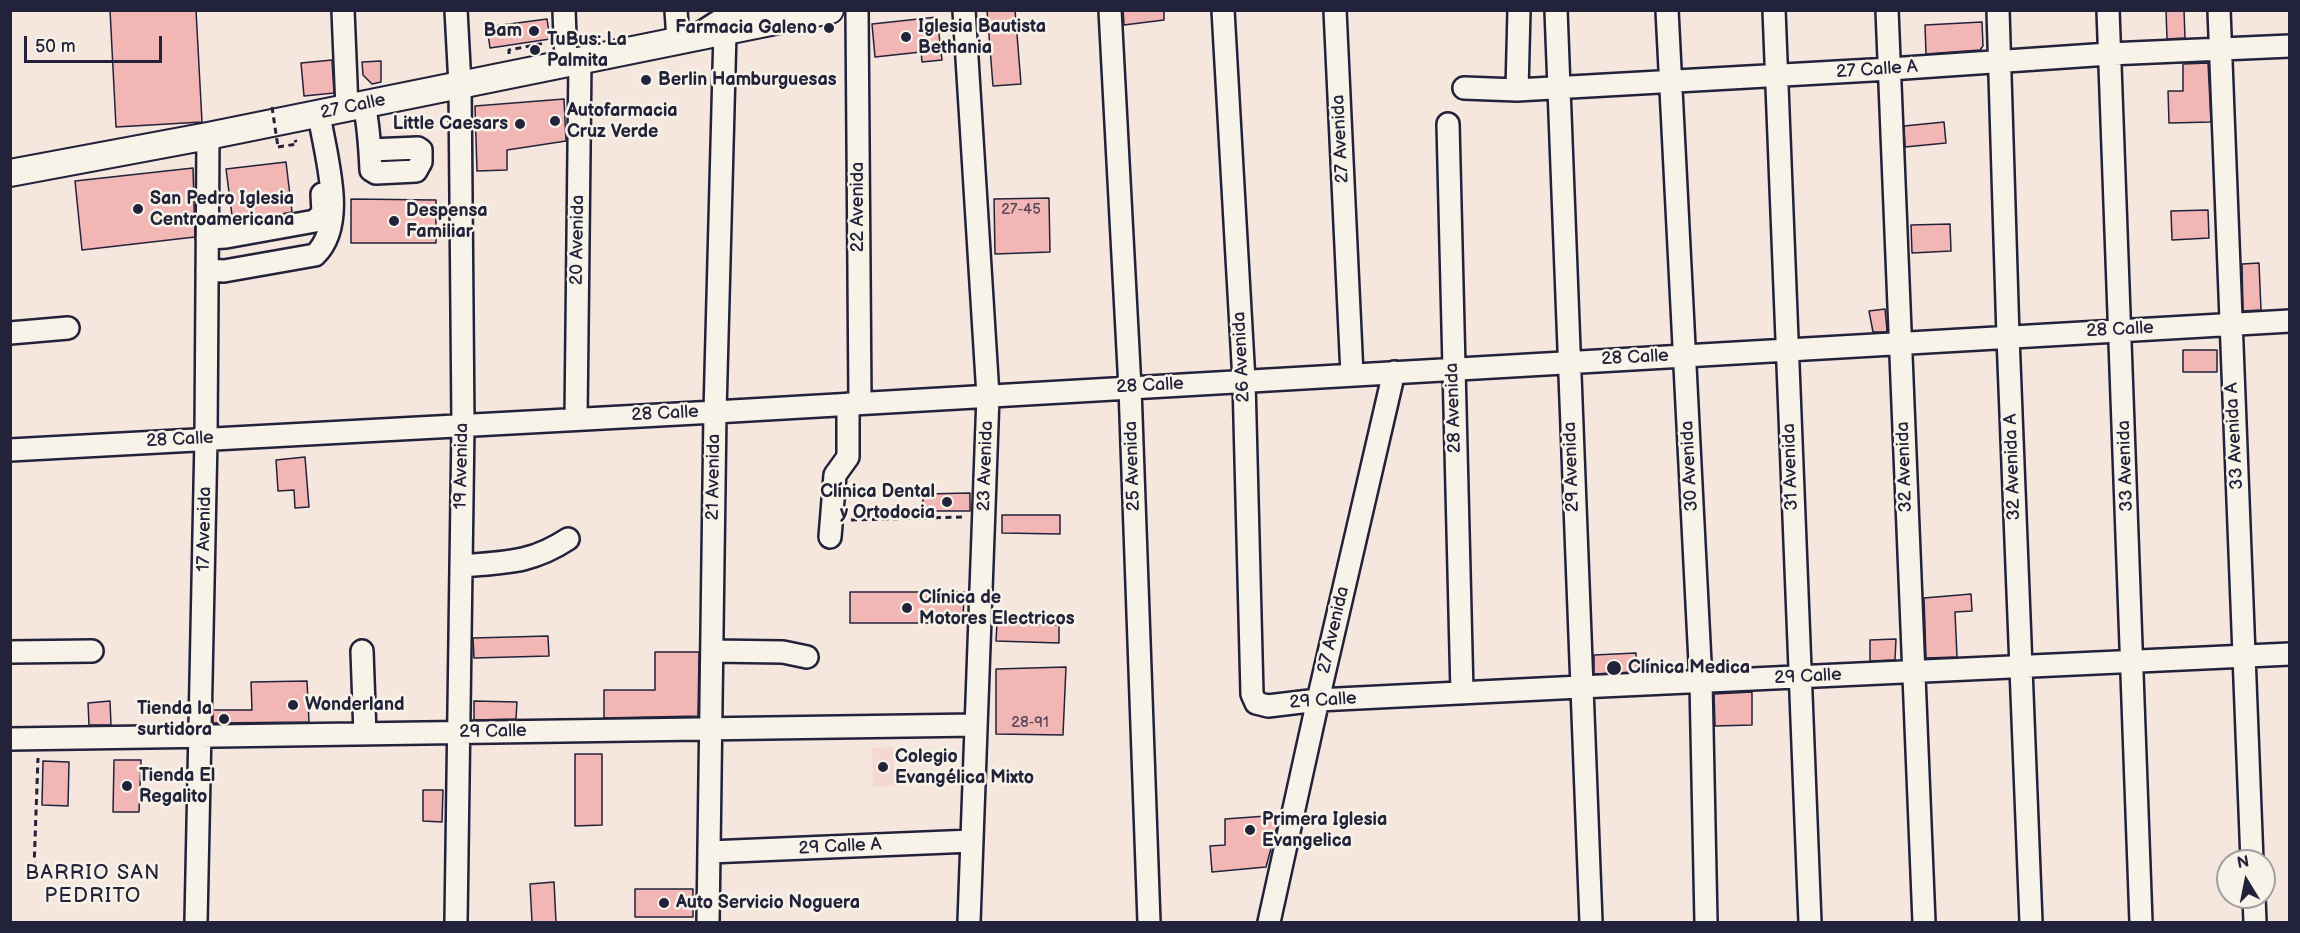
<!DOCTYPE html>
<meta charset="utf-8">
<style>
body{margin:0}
#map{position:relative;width:2300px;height:933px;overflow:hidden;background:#f6e7de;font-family:"Balsamiq Sans",sans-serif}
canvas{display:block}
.frame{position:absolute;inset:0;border:12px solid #22223b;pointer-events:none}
.north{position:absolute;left:2216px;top:849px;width:60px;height:60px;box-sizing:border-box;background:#f7f3e8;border:2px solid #a29fa3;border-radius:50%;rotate:350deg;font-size:16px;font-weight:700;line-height:24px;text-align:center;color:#22223b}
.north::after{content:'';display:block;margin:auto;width:21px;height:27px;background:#22223b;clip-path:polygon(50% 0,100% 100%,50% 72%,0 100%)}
.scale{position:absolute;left:24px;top:36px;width:138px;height:27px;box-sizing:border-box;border:3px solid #22223b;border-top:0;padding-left:8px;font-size:18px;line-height:21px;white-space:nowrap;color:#22223b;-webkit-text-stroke:4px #f7f3e8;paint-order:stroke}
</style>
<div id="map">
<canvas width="2300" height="933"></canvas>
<div class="frame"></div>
<div class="north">N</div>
<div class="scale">50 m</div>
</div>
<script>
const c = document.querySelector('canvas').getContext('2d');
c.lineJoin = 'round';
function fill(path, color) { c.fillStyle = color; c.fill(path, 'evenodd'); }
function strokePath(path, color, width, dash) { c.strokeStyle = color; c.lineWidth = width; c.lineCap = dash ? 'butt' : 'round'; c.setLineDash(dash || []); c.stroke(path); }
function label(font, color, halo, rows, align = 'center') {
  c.font = font + ' "Balsamiq Sans",sans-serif'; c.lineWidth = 5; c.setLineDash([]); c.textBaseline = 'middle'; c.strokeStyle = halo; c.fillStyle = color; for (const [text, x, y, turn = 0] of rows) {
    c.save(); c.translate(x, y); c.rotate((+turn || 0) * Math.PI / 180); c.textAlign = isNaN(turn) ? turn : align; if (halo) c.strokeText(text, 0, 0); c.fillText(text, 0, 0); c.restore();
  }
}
const built = new Path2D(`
 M893,747L895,786L873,787L872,748Z`);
const building = new Path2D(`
 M110,10H196L202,122L116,127Z
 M987,10H1015L1021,84L993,86Z
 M1123,10H1164V20L1124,25Z
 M2166,10H2184L2185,38L2167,39Z
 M937,17L942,60L922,62L921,52L875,57L872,24Z
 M547,19L550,39L490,48L487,27Z
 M1982,22L1983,46L1980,50L1926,54L1925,25Z
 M332,60L334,93L304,96L301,63Z
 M381,61V82L372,84L363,75L362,62Z
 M2208,63L2211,122L2169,123L2168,91H2183V64Z
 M564,99L566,141L507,150V170L477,171L475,106Z
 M1944,122L1946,143L1905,147L1904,126Z
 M286,162L292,212L233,223L226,169Z
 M193,168L195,237L82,250L75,181Z
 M1049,198L1050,252L995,254L994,199Z
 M351,199L436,200V243H351Z
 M2208,210L2209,238L2172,240L2171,211Z
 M1950,224L1951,251L1912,253L1911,225Z
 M2259,263L2261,310L2243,311L2242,264Z
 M1885,309L1887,330L1886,332H1873L1869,311Z
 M2183,350H2217V372H2183Z
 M305,457L309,507L295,508L294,490L278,491L276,460Z
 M970,493V511H923V494Z
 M1002,515H1060V534L1002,533Z
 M850,592H964L963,623H850Z
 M1971,594L1972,611L1955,612L1957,657L1926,658L1924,598Z
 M997,623L1059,625V643L996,641Z
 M548,636L549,656L474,658L473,638Z
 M1896,639L1895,660L1870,661V640Z
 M655,652H699L698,716L604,718V690H655Z
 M1636,653L1637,672L1594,674V655Z
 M1066,667L1063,735L996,734V669Z
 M307,681L309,722L213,723V710H252L251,682Z
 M1752,692V725L1715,726L1714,694Z
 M110,701L111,725H89L88,703Z
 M474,701L517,702L516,719L474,720Z
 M575,754H602V825L575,826Z
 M114,760H141L139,812H113Z
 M43,761L69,762L68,806L42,805Z
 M423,790H443L442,822L423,821Z
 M1280,815L1266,867L1212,872L1210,846L1225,845V819Z
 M554,882L556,922H532L530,884Z
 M635,889H693V917H635Z`);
const path = new Path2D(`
 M509,54V50L545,43
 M278,147L297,144L295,140
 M851,520L964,517
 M34,868L38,758`);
const minor = new Path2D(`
 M343,10L347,108
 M564,10L566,63
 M676,10L678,40
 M857,10L860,403
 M964,10L988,396L969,922
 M1110,10L1130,388L1149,922
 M1223,10L1244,381L1252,694L1256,703L1268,706L1318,700L1580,687L2290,654
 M1335,10L1352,375
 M1556,10L1591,922
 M1667,10L1701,682L1706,922
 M1774,10L1810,922
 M1887,10L1924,922
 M1998,10L2008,337L2031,922
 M2108,10L2141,922
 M2219,10L2252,861
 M702,32L727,16L752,10
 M1464,88L1517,90L1890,69L2109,54L2290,46
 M1517,90L1519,10
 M364,104C369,127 370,148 371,170L376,173L416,171L421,162V150L418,148L370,150
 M1448,124L1462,693
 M207,238L226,237L315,221L323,213L322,194
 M207,270L224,271L315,255C348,224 325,155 319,114
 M10,333L68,328
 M576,419L580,60
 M10,450L715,412L2290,321
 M830,537L835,475L848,457V404
 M461,566C504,562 530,564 568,539
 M362,651L365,734
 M712,651L783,652L807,657
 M10,652L92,651
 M10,739L976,725
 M709,852L972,841
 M2254,897L2255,922
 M196,922L206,438L208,136
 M456,922L463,425L460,85L456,10
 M708,922L715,412L725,32
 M1269,922L1318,700L1394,372`);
const major = new Path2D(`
 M10,173L208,136L830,10`);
const pathBridge = new Path2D(`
 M272,107L278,147`);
const markers = [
 [829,28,6,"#22223b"],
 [534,31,6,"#22223b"],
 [906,37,6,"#22223b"],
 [535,50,6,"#22223b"],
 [646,80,6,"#22223b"],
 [555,121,6,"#22223b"],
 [520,124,6,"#22223b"],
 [138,209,6,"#22223b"],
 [394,221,6,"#22223b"],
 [947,502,6,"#22223b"],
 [907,608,6,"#22223b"],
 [1614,668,8,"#22223b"],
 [293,705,6,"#22223b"],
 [224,719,6,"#22223b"],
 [883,767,6,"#22223b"],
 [127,786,6,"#22223b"],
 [1250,830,6,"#22223b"],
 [664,903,6,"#22223b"]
];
const numberNames = [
 ["27-45",1021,210],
 ["28-91",1030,723]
];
const poiNames = [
 ["Iglesia Bautista",918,27],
 ["Bethania",918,48],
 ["Farmacia Galeno",817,28,"right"],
 ["Bam",522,31,"right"],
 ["TuBus: La",547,40],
 ["Palmita",547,61],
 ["Berlin Hamburguesas",658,80],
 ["Autofarmacia",567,111],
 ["Cruz Verde",567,132],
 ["Little Caesars",508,124,"right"],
 ["San Pedro Iglesia",150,199],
 ["Centroamericana",150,220],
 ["Despensa",406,211],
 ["Familiar",406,232],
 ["Clínica Dental",935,492,"right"],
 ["y Ortodocia",935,513,"right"],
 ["Clínica de",919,598],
 ["Motores Electricos",919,619],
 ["Clínica Medica",1628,668],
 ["Wonderland",305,705],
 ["Tienda la",212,709,"right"],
 ["surtidora",212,730,"right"],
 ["Colegio",895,757],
 ["Evangélica Mixto",895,778],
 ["Tienda El",139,776],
 ["Regalito",139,797],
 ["Primera Iglesia",1262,820],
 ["Evangelica",1262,841],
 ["Auto Servicio Noguera",676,903]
];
const streetNames = [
 ["27 Calle A",1877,70,-4],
 ["27 Calle",353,107,-12],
 ["27 Avenida",1341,139,-93],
 ["22 Avenida",858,207,-90],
 ["20 Avenida",578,240,-89],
 ["28 Calle",2120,330,-3],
 ["26 Avenida",1242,357,-93],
 ["28 Calle",1635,358,-3],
 ["28 Calle",1150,386,-3],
 ["28 Avenida",1454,408,-92],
 ["28 Calle",665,414,-3],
 ["33 Avenida A",2235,436,-93],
 ["28 Calle",180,440,-3],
 ["19 Avenida",462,466,-89],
 ["23 Avenida",986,466,-88],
 ["25 Avenida",1133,466,-92],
 ["30 Avenida",1690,466,-93],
 ["33 Avenida",2126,466,-92],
 ["29 Avenida",1572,467,-92],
 ["31 Avenida",1791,467,-92],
 ["32 Avenida",1905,467,-92],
 ["32 Avenida A",2013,467,-92],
 ["21 Avenida",714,477,-89],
 ["17 Avenida",205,529,-89],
 ["27 Avenida",1334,630,-77],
 ["29 Calle",1808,677,-3],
 ["29 Calle",1323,701,-4],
 ["29 Calle",493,732,-1],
 ["29 Calle A",840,847,-3]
];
const neighbourhoodNames = [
 ["BARRIO SAN",93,874],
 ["PEDRITO",93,897]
];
fill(built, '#f5d8d1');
fill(building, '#f2b6b4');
strokePath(building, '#22223b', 1.5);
strokePath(minor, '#22223b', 26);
strokePath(major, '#22223b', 30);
strokePath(path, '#22223b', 3, [6, 4.5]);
strokePath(minor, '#f7f3e8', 21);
strokePath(major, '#f7f3e8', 26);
strokePath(pathBridge, '#22223b', 3, [6, 4.5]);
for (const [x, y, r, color] of markers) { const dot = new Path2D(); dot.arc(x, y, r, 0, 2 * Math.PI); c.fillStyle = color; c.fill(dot); strokePath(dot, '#f7f3e8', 2); }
label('15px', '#564759', null, numberNames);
label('bold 18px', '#22223b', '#f7f3e8', poiNames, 'left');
label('18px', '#22223b', '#f7f3e8', streetNames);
c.letterSpacing = '1.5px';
label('20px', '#22223b', '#f7f3e8', neighbourhoodNames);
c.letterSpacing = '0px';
</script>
